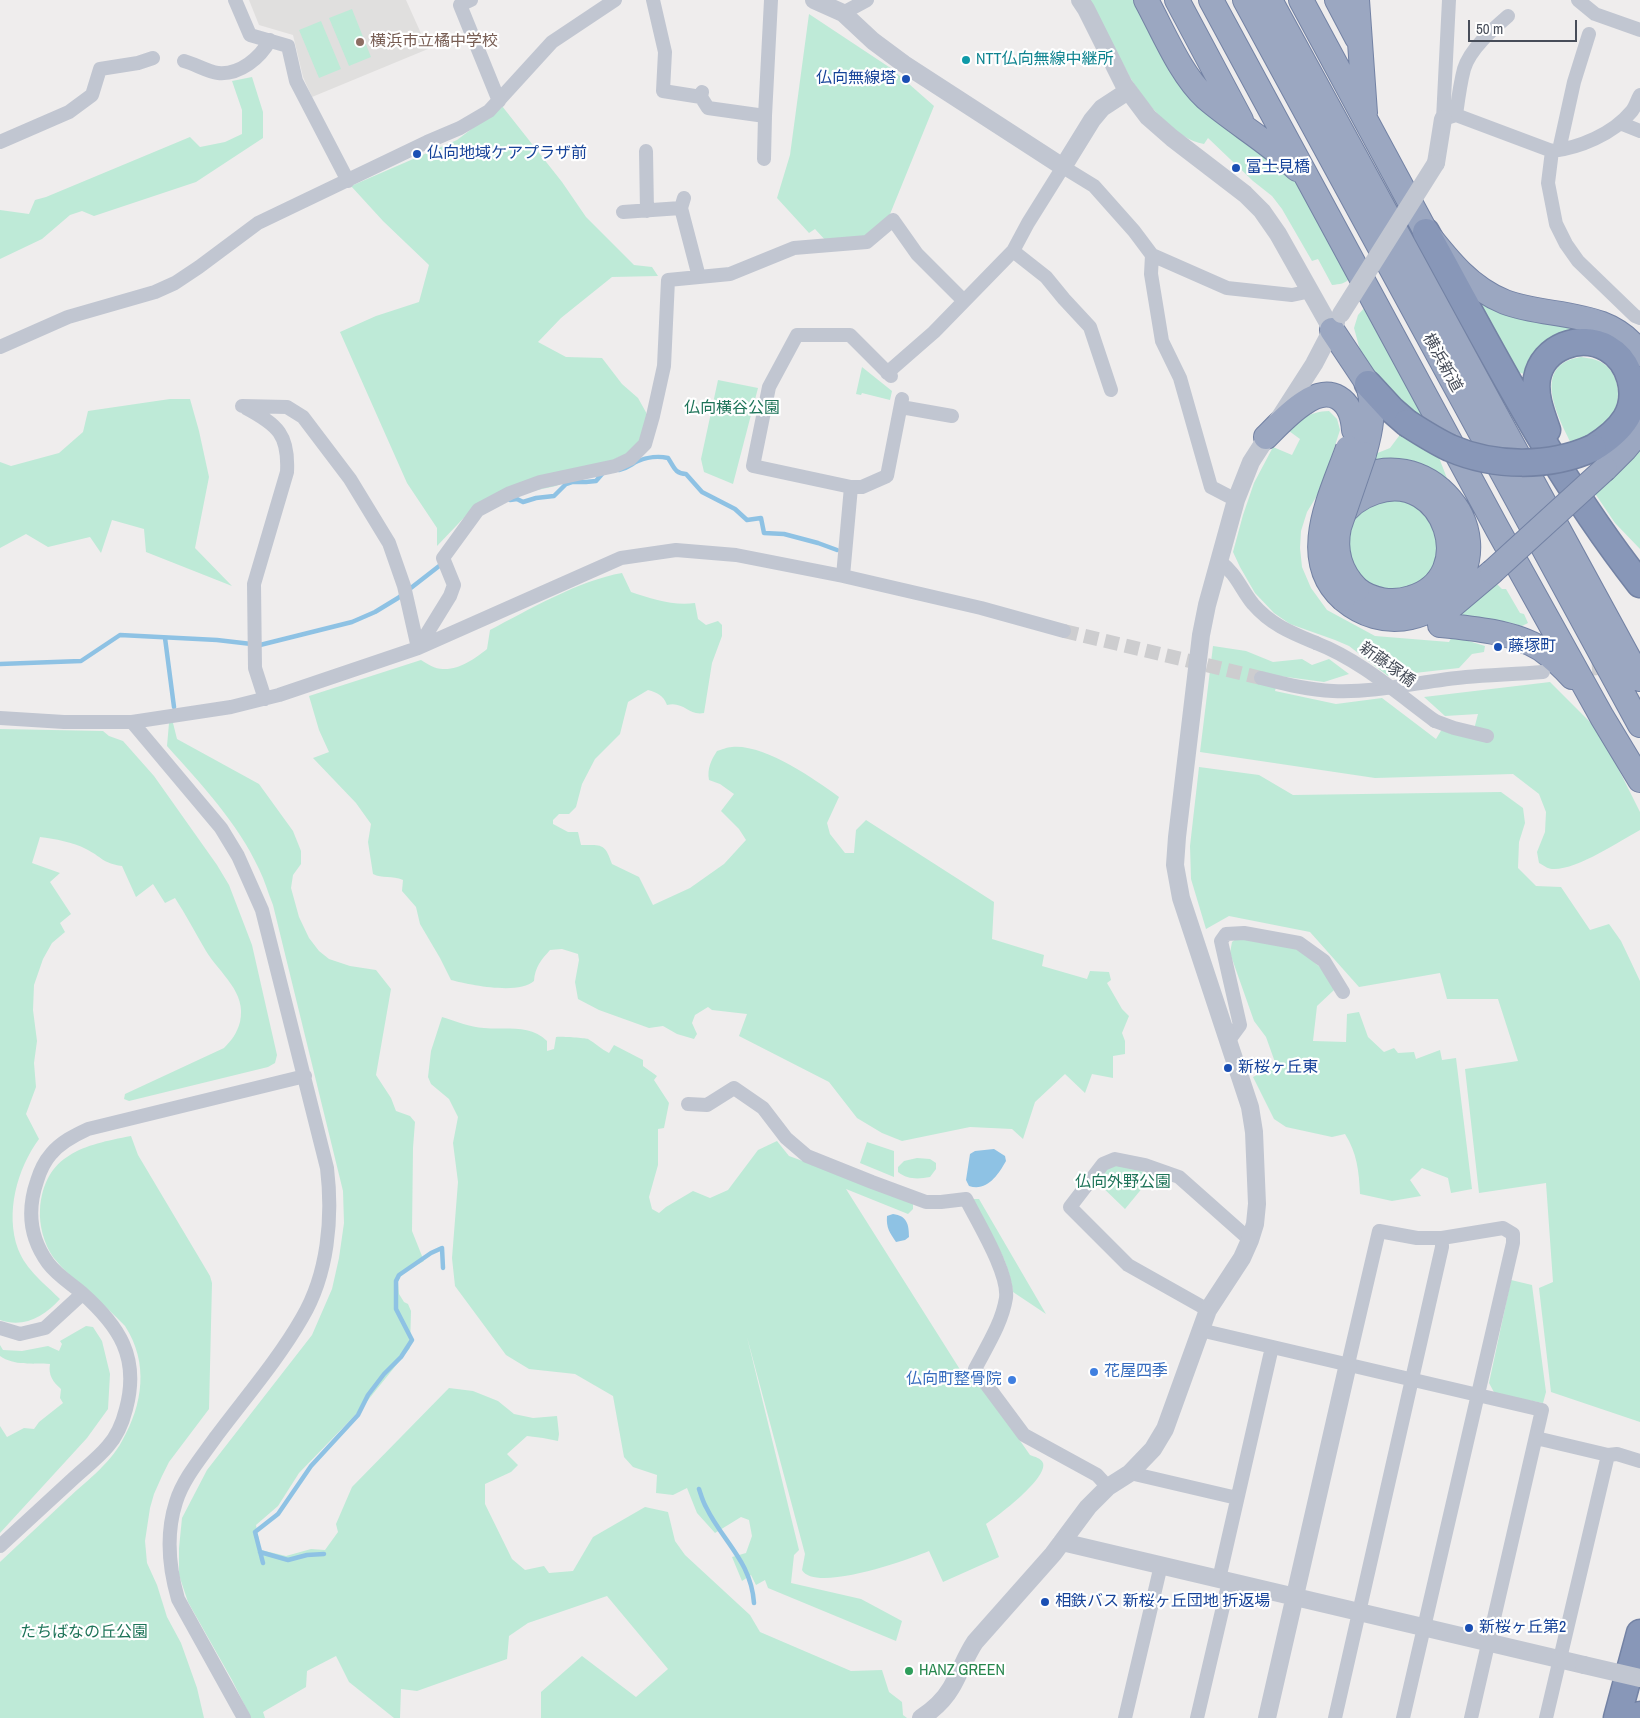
<!DOCTYPE html>
<meta charset="utf-8">
<style>
body{margin:0}
#map{position:relative;width:1640px;height:1718px;overflow:hidden;background:#efeded;font-family:"Archivo Narrow",sans-serif}
canvas{display:block}
.scale{position:absolute;left:1468px;top:20px;width:109px;height:22px;box-sizing:border-box;border:2px solid #474d59;border-top:0;padding-left:6px;font-size:15px;line-height:18px;white-space:nowrap;color:#474d59;-webkit-text-stroke:4px #fff;paint-order:stroke}
</style>
<div id="map">
<canvas width="1640" height="1718"></canvas>
<div class="scale">50 m</div>
</div>
<script>
const c = document.querySelector('canvas').getContext('2d');
c.lineJoin = 'round';
function fill(path, color) { c.fillStyle = color; c.fill(path, 'evenodd'); }
function strokePath(path, color, width, dash) { c.strokeStyle = color; c.lineWidth = width; c.lineCap = dash ? 'butt' : 'round'; c.setLineDash(dash || []); c.stroke(path); }
function label(font, color, halo, rows, align = 'center') {
  c.font = font + ' "Archivo Narrow","Noto Sans JP",sans-serif'; c.lineWidth = 4.5; c.setLineDash([]); c.textBaseline = 'middle'; c.strokeStyle = halo; c.fillStyle = color; for (const [text, x, y, turn = 0] of rows) {
    c.save(); c.translate(x, y); c.rotate((+turn || 0) * Math.PI / 180); c.textAlign = isNaN(turn) ? turn : align; if (halo) c.strokeText(text, 0, 0); c.fillText(text, 0, 0); c.restore();
  }
}
const education = new Path2D(`
 M249,0H406L428,49L312,97L303,77L293,35L259,25Z`);
const green = new Path2D(`
 M1090,0H1133L1176,76L1292,175L1304,192L1350,278C1345,284 1340,284 1332,285L1318,259L1312,261L1282,209L1272,196L1253,181L1208,138L1204,144C1176,140 1145,102 1131,79C1126,70 1124,63 1116,57Z
 M352,9L371,57L349,66L329,18Z
 M809,14L892,69L934,106L888,219L865,239L827,242L815,229L809,233L777,198L790,155Z
 M321,21L341,69L319,78L299,30Z
 M252,77L263,112V138L196,182L94,216L82,211L70,215L42,239L0,259V210L29,214L35,200L46,197L190,137L200,147L225,142L242,134V110L232,81Z
 M502,106L562,182L586,217L634,265L652,267L658,276L612,277L561,318L538,342L566,357L602,358L622,384L638,398L652,423L641,447L556,486L478,503L437,546V528L407,483L340,332L376,316L419,302L429,265L383,221L351,186L457,140Z
 M1485,303L1576,327C1567,335 1553,335 1543,343C1537,349 1531,355 1529,363C1527,368 1527,370 1524,374L1518,372L1482,308V304Z
 M1366,306L1430,424L1411,414L1370,368L1360,350L1354,328L1358,315Z
 M1581,357C1585,358 1591,358 1596,360C1620,368 1624,401 1610,419C1602,431 1585,440 1574,449C1560,421 1528,365 1581,357Z
 M862,367L892,391L890,400L862,393L861,395L856,394Z
 M718,380L758,388L733,484L704,472L701,459Z
 M170,399H190L199,431L209,477L195,548L232,586L146,552L144,529L112,520L101,553L90,537L48,547L26,534L0,548V462L11,466L59,453L83,432L88,411Z
 M1329,411L1337,419L1340,430L1321,489L1307,512L1301,531L1300,548L1302,567L1311,588L1327,610L1375,636L1449,642L1452,636L1485,646L1484,652L1472,654L1459,668L1388,676L1349,646L1335,640L1290,624L1274,613L1255,593L1240,567L1233,552L1243,515L1254,483L1273,447L1292,455L1300,439L1289,431C1303,418 1309,412 1329,411Z
 M1402,432L1438,455L1448,481L1425,468L1375,462V454L1390,448Z
 M1640,448V549L1615,523L1594,492Z
 M1389,498L1415,505L1432,521L1439,556L1428,575L1408,588L1396,590L1376,587L1364,579L1355,568L1350,553L1348,539L1351,527L1359,513L1369,506Z
 M622,573L631,592C652,599 673,606 695,603L698,619L706,625L718,621L722,625V636L712,663L704,713C688,716 684,701 667,705C663,695 658,693 648,690L628,702L620,734L595,759L582,784L576,807L569,814H559L553,820V824L568,832H578L581,845C602,845 605,843 612,864L639,877L653,905L690,888L724,864L746,840L739,829L721,811L734,794L720,784L709,780C707,769 711,760 717,751C721,750 727,747 732,747C764,744 813,778 839,797L827,823L830,834L845,853H854L856,830L866,820L994,902L992,939L1044,955L1042,966L1087,979L1090,971L1109,972L1111,980L1107,983L1122,1009L1129,1016L1122,1033L1125,1041V1054L1113,1056V1078L1092,1074L1085,1093L1065,1074L1035,1102L1023,1139L1012,1129L970,1127L902,1141L882,1133L857,1118L829,1082L739,1036L747,1014L712,1010L708,1007L695,1015L692,1023L697,1034L694,1039L677,1034L663,1026L649,1028L599,1010L578,999L575,982L579,960L578,954L562,949L550,950C541,960 535,967 534,981C519,995 470,985 451,980L440,958L420,924L416,907L402,891L403,880C392,875 382,879 373,874L368,842L371,824L356,803L313,758L329,752L319,730L309,696L421,660C427,664 435,669 443,669C459,670 476,658 487,649L490,630C528,610 580,580 622,573Z
 M1496,583L1502,589H1506L1520,613L1524,614L1528,623L1522,626L1507,622L1457,615Z
 M1213,646L1246,651L1273,662L1302,659L1312,665L1329,659L1349,674L1324,682L1279,676L1275,691L1336,704L1382,698L1436,739L1442,729L1472,737L1478,714L1445,716L1424,697L1550,682L1593,725L1618,768L1640,812V830C1620,841 1575,871 1552,869C1548,869 1543,865 1539,863L1537,852L1545,832L1546,812L1539,794L1513,774L1375,778L1200,752Z
 M169,723H173L177,739L259,784L293,831L301,851V864L293,875L291,888L299,917L309,938L319,951L329,959L350,966L376,970L391,989L376,1075L391,1098L396,1111L410,1116L415,1122L413,1148L412,1231L424,1261L408,1270L400,1277L398,1282L399,1294L404,1302L408,1304L411,1311L410,1348L360,1410L299,1473L278,1506L256,1525L261,1550L286,1556L311,1549L325,1550L338,1532L336,1524L352,1487L449,1388L473,1391L498,1401L514,1414L533,1418L557,1416L559,1434L558,1441L543,1438L527,1436L507,1454L518,1465L511,1472L485,1484V1504L512,1559L525,1570L544,1566L549,1573L573,1571L593,1537L645,1507L668,1512L675,1541L685,1555L750,1615L760,1632L851,1671L882,1670L889,1692L902,1702L903,1715L907,1718H541V1692L582,1656L636,1697L668,1669L607,1596L528,1623L509,1636L507,1659L417,1691L401,1689L400,1718H394L349,1682L336,1656L307,1671L306,1687L263,1712L265,1718H251L232,1680L188,1602L179,1575V1548L182,1518L207,1470L312,1335L332,1289L339,1258L344,1223L343,1191L273,905C268,893 265,881 259,869C238,823 201,784 167,746Z
 M0,729L103,731L109,736L123,741L154,776L217,865L229,885L252,945L277,1055L275,1063L268,1067L129,1101L124,1099L125,1094L224,1048C232,1040 237,1033 240,1022C247,992 220,974 206,951C196,934 186,915 175,898L165,903L153,884L136,897L122,866C102,863 102,857 86,849C73,842 55,839 40,837L32,863L60,873L50,882L71,914L60,923L65,932L52,943L43,959L34,985L33,1010L37,1041L34,1063L36,1087L26,1114L39,1139C17,1169 5,1213 18,1249C26,1270 45,1284 60,1299C44,1317 24,1328 0,1320Z
 M1199,767L1259,775L1293,795L1501,792L1523,808L1525,823L1519,842L1518,868L1536,886L1561,887L1590,930L1609,924L1621,941L1640,981V1422L1551,1392L1539,1288L1553,1282L1546,1183L1479,1193L1465,1069L1518,1061L1498,999H1447L1440,973L1359,987L1310,932L1229,916L1206,929L1191,879L1190,846Z
 M1237,938L1299,948L1326,973L1334,990L1317,1006L1313,1041L1346,1042L1347,1014L1359,1012L1368,1037L1384,1052L1394,1048L1398,1053L1414,1052L1416,1059L1440,1050L1442,1060L1456,1058L1472,1189L1451,1193L1448,1178L1422,1168L1410,1180L1421,1196L1392,1201L1360,1194C1359,1171 1357,1153 1345,1134L1332,1137L1286,1127L1274,1119L1253,1077L1276,1065L1266,1037L1254,1021L1230,953L1232,942Z
 M442,1017C455,1021 470,1027 484,1028C505,1030 530,1024 547,1041V1051L554,1049L556,1037C559,1036 586,1038 588,1039C595,1043 601,1049 609,1053L614,1045L643,1060V1066L657,1076L654,1080L669,1103L664,1128L658,1129V1165L649,1197L652,1209L659,1213L666,1207L693,1191L710,1198L728,1190L758,1150L777,1141L789,1156L913,1201V1209L908,1214L846,1189L966,1379H977L1030,1455C1035,1457 1041,1458 1043,1463C1048,1478 998,1516 986,1524L999,1557L943,1582L929,1551C908,1560 815,1593 802,1570L805,1554L747,1337L799,1550L794,1555L791,1583L861,1599L902,1621L896,1641L768,1588L765,1580L756,1585L751,1575L742,1581L732,1557L746,1553L752,1536L749,1520L741,1517L715,1533L697,1513L687,1488L673,1495L656,1493L657,1475L633,1467L624,1457L613,1396L575,1374L529,1369L506,1355L455,1286L452,1258L458,1182L453,1143L458,1117L449,1099L431,1084L428,1077L431,1051Z
 M131,1136L138,1155L210,1276L212,1283L209,1409L169,1462L162,1476L154,1494L150,1508L145,1541L147,1563L157,1585L167,1617L181,1643L197,1688L204,1718H0V1562C21,1542 43,1522 64,1502C84,1483 109,1465 122,1441C143,1404 149,1363 125,1326C103,1302 73,1282 53,1257C44,1244 39,1225 40,1210C44,1154 84,1145 131,1136Z
 M867,1142L894,1151V1177L860,1163Z
 M917,1158L930,1159L936,1163V1169L930,1177C919,1179 908,1180 898,1172V1167L904,1161Z
 M1118,1164L1153,1175L1125,1209L1096,1181L1109,1167Z
 M970,1199H979L1046,1314L1013,1292C1009,1257 987,1228 970,1199Z
 M1511,1280L1532,1285L1546,1392L1543,1403L1495,1394L1489,1383Z
 M86,1326L93,1327L102,1341L110,1374L108,1409L87,1438L0,1533V1426L7,1437L24,1428L34,1429L39,1422L63,1403L60,1398L61,1389C53,1382 48,1375 50,1364C33,1363 14,1366 0,1356V1345L3,1350L22,1351L48,1346L59,1351L62,1344L60,1341Z`);
const water = new Path2D(`
 M994,1149L1005,1156L1006,1161C998,1175 987,1192 969,1186L966,1180L970,1154L975,1151Z
 M893,1214C907,1216 909,1224 909,1237L905,1240L896,1242C890,1233 886,1228 887,1216Z`);
const stream = new Path2D(`
 M619,470C629,468 631,464 638,461C647,457 659,456 668,458C674,467 675,474 686,474L702,492L735,509L747,520L761,518L764,533L784,534L818,543L837,550
 M510,500L517,499L523,502L536,498L554,496L566,484L572,482H586L596,481L602,474
 M165,638L174,707
 M0,664L81,661L120,635L217,640L260,645L352,622L375,612L398,598L443,563
 M699,1489C701,1495 703,1502 706,1507C723,1542 751,1561 754,1603
 M260,1552L288,1560L307,1555L324,1554
 M263,1563L255,1532L278,1514L311,1466L358,1415L368,1395L384,1374L401,1357L412,1340L396,1309V1281L399,1275L431,1253L442,1248L443,1268`);
const minorTunnel = new Path2D(`
 M1064,631L1261,678
 M1571,670L1615,667`);
const minor = new Path2D(`
 M235,0L250,35L288,46L296,81L348,181
 M471,0L460,5L499,101
 M653,0L665,52L663,91L701,97
 M1449,0L1443,119L1456,115L1552,151C1579,148 1613,134 1631,112C1635,108 1637,100 1640,95
 M1578,0L1595,14L1640,30
 M843,13L867,0
 M184,61C195,64 208,72 218,73C240,75 260,58 270,40
 M702,92L701,97L708,108L765,116L771,0
 M1456,115C1458,100 1460,84 1464,69C1470,49 1493,29 1508,16
 M1620,123L1640,131
 M0,142L69,112L92,95L100,69L138,63L153,58
 M1559,150L1574,82L1589,34
 M646,151L647,211
 M1552,151L1548,183L1556,224L1566,244L1578,261L1635,316L1640,318
 M764,159L765,116
 M684,198L681,208L699,277
 M623,212L681,208
 M1013,251L1046,277L1064,299L1090,327L1111,390
 M1152,255L1151,274L1162,341L1180,378L1211,487L1236,500
 M0,347L68,317L155,292L175,283L199,267L258,223L427,142L460,128L489,111L552,42L615,0
 M887,373L934,332L1013,251L1028,223L1063,167L1094,186L1134,231L1152,255L1227,288L1292,295L1311,291
 M891,376L850,335H797L769,387L753,466L851,487H862L887,476L902,399
 M242,406L287,407L303,417L350,479L389,543L404,586L418,648
 M901,407L952,416
 M246,408C278,425 289,435 287,472L254,584L255,668L265,699
 M1219,561C1237,574 1240,588 1253,604C1271,625 1292,633 1316,643
 M843,576L851,487
 M418,648L450,596L454,585L443,558L478,510L510,493L540,482L615,466L630,459L645,444L653,416L664,366L668,280L730,274L794,248L867,242L893,220L917,254L964,301
 M1261,678C1285,684 1308,690 1333,691C1378,693 1422,681 1466,677C1492,675 1518,674 1543,672
 M0,718L64,722H132L231,707L279,695L418,648L621,558L676,550L736,555L843,576L981,608L1064,631
 M1435,721L1454,728L1487,736
 M132,722L221,828L238,856L262,910L327,1168C333,1218 328,1274 302,1318C278,1360 244,1399 215,1438C201,1458 183,1479 176,1502C166,1533 169,1568 178,1599L244,1718
 M1229,1040L1240,1025L1221,941L1226,934L1244,933L1299,943L1324,961L1343,992
 M688,1104L707,1105L734,1088L763,1108L786,1138L807,1156L872,1182L926,1202H941L966,1199C978,1223 1009,1273 1006,1298C1002,1323 987,1346 975,1369L1024,1435L1097,1475L1108,1487
 M1208,1310L1128,1265L1070,1207L1103,1164L1115,1159L1145,1165L1179,1177L1250,1240
 M0,1328L20,1334L45,1328L82,1294
 M1200,1330L1542,1410L1471,1718
 M1348,1364L1379,1231L1417,1238H1442L1503,1228L1513,1234V1243L1403,1718
 M1536,1438L1608,1455L1546,1718
 M1608,1455L1617,1454L1640,1461
 M1130,1473L1237,1498
 M0,1546C25,1523 50,1500 75,1477C86,1467 99,1457 108,1446C117,1436 123,1421 126,1409C140,1357 119,1326 82,1293C70,1283 57,1275 48,1263C29,1237 27,1210 37,1181C40,1171 44,1162 51,1154C61,1142 75,1135 88,1129L305,1076
 M1219,1579L1272,1347
 M1125,1718L1161,1565
 M1197,1718L1229,1581
 M1335,1718L1442,1247V1238`);
const tertiary = new Path2D(`
 M814,0L843,13L873,41L904,64L1063,167L1092,120L1102,108L1128,91
 M1080,0L1086,9L1124,85L1148,117L1172,138L1245,194L1262,211L1278,234L1332,330
 M1436,163L1443,119
 M1062,1542L1584,1665
 M921,1718C933,1710 944,1700 951,1688C960,1673 965,1657 975,1642L1053,1554L1088,1507L1108,1487L1130,1473L1153,1449L1165,1429L1208,1310L1242,1258L1250,1240L1255,1224L1257,1204L1254,1132L1250,1107L1181,898L1175,865L1177,837L1201,635L1207,605L1236,500L1251,462L1314,364L1336,322
 M1267,1718L1348,1364`);
const trunk = new Path2D(`
 M1146,0C1163,31 1180,74 1206,98C1235,123 1269,142 1297,169
 M1177,0L1241,120
 M1211,0L1498,530L1602,717L1640,780
 M1245,0L1640,725
 M1270,0L1640,679
 M1301,0L1426,232C1448,260 1470,288 1505,302C1550,319 1610,308 1640,354
 M1337,0L1357,38
 M1357,0L1365,113
 M1332,330L1368,384C1375,409 1371,430 1364,454
 M1266,437C1278,425 1290,412 1304,403C1331,384 1352,399 1354,430
 M1605,469L1625,449L1640,431
 M1341,490C1416,428 1509,529 1449,594C1438,606 1426,614 1411,617C1386,623 1362,615 1343,599
 M1340,519C1348,505 1360,497 1375,492C1445,468 1481,577 1411,598C1393,604 1372,601 1357,589
 M1447,610L1492,572
 M1440,625C1471,628 1514,632 1541,649C1552,657 1563,667 1572,677`);
const motorway = new Path2D(`
 M1426,232C1492,352 1555,476 1640,584
 M1368,384L1392,410L1407,423
 M1547,430C1541,413 1534,395 1537,378C1543,347 1580,333 1607,348C1630,361 1640,394 1626,418C1618,431 1606,440 1593,448
 M1617,1718L1640,1633
 M1639,1718L1640,1715`);
const minorBridge = new Path2D(`
 M1316,643C1360,660 1397,693 1435,721`);
const tertiaryBridge = new Path2D(`
 M1341,314L1436,163
 M1584,1665L1640,1678`);
const trunkBridge = new Path2D(`
 M1492,572L1605,469
 M1357,589C1340,572 1334,550 1339,527L1364,454
 M1343,599C1297,558 1332,494 1348,448`);
const motorwayBridge = new Path2D(`
 M1407,423C1421,432 1435,441 1450,448C1494,467 1549,468 1593,448`);
const markers = [
 [360,42,5,"#8d6e63"],
 [966,60,5,"#0f9aa8"],
 [906,79,5,"#1a4fb4"],
 [417,154,5,"#1a4fb4"],
 [1236,168,5,"#1a4fb4"],
 [1498,647,5,"#1a4fb4"],
 [1228,1068,5,"#1a4fb4"],
 [1094,1372,5,"#3f7fe0"],
 [1012,1380,5,"#3f7fe0"],
 [1045,1602,5,"#1a4fb4"],
 [1469,1628,5,"#1a4fb4"],
 [909,1671,5,"#2e9e5b"]
];
const educationNames = [
 ["横浜市立橘中学校",370,42]
];
const cultureNames = [
 ["NTT仏向無線中継所",976,60]
];
const transitNames = [
 ["仏向無線塔",896,79,"right"],
 ["仏向地域ケアプラザ前",427,154],
 ["富士見橋",1246,168],
 ["藤塚町",1508,647],
 ["新桜ヶ丘東",1238,1068],
 ["相鉄バス 新桜ヶ丘団地 折返場",1055,1602],
 ["新桜ヶ丘第2",1479,1628]
];
const streetNames = [
 ["横浜新道",1442,363,61],
 ["新藤塚橋",1387,665,36]
];
const parkNames = [
 ["仏向横谷公園",732,409],
 ["仏向外野公園",1123,1183],
 ["たちばなの丘公園",84,1633]
];
const shopNames = [
 ["花屋四季",1104,1372],
 ["仏向町整骨院",1002,1380,"right"]
];
const leisureNames = [
 ["HANZ GREEN",919,1671]
];
fill(education, '#e0dfde');
fill(green, '#beead7');
fill(water, '#8ec2e4');
strokePath(stream, '#8ec2e4', 4.5);
strokePath(minorTunnel, '#cdcdcf', 14, [14, 7]);
strokePath(trunk, '#7382a4', 26);
strokePath(motorway, '#7382a4', 29);
strokePath(minor, '#c1c6d1', 14);
strokePath(tertiary, '#c1c6d1', 18);
strokePath(trunk, '#9ba7c1', 24);
strokePath(motorway, '#8897b8', 26);
strokePath(trunkBridge, '#7382a4', 26, []);
strokePath(motorwayBridge, '#7382a4', 29, []);
strokePath(minorBridge, '#c1c6d1', 14);
strokePath(tertiaryBridge, '#c1c6d1', 18);
strokePath(trunkBridge, '#9ba7c1', 24);
strokePath(motorwayBridge, '#8897b8', 26);
for (const [x, y, r, color] of markers) { const dot = new Path2D(); dot.arc(x, y, r, 0, 2 * Math.PI); c.fillStyle = color; c.fill(dot); strokePath(dot, '#fff', 2); }
label('16px', '#785e54', '#fff', educationNames, 'left');
label('16px', '#0d838f', '#fff', cultureNames, 'left');
label('16px', '#164399', '#fff', transitNames, 'left');
label('16px', '#474d59', '#fff', streetNames);
label('16px', '#1e7459', '#fff', parkNames);
label('16px', '#366cbe', '#fff', shopNames, 'left');
label('16px', '#27864d', '#fff', leisureNames, 'left');
</script>
